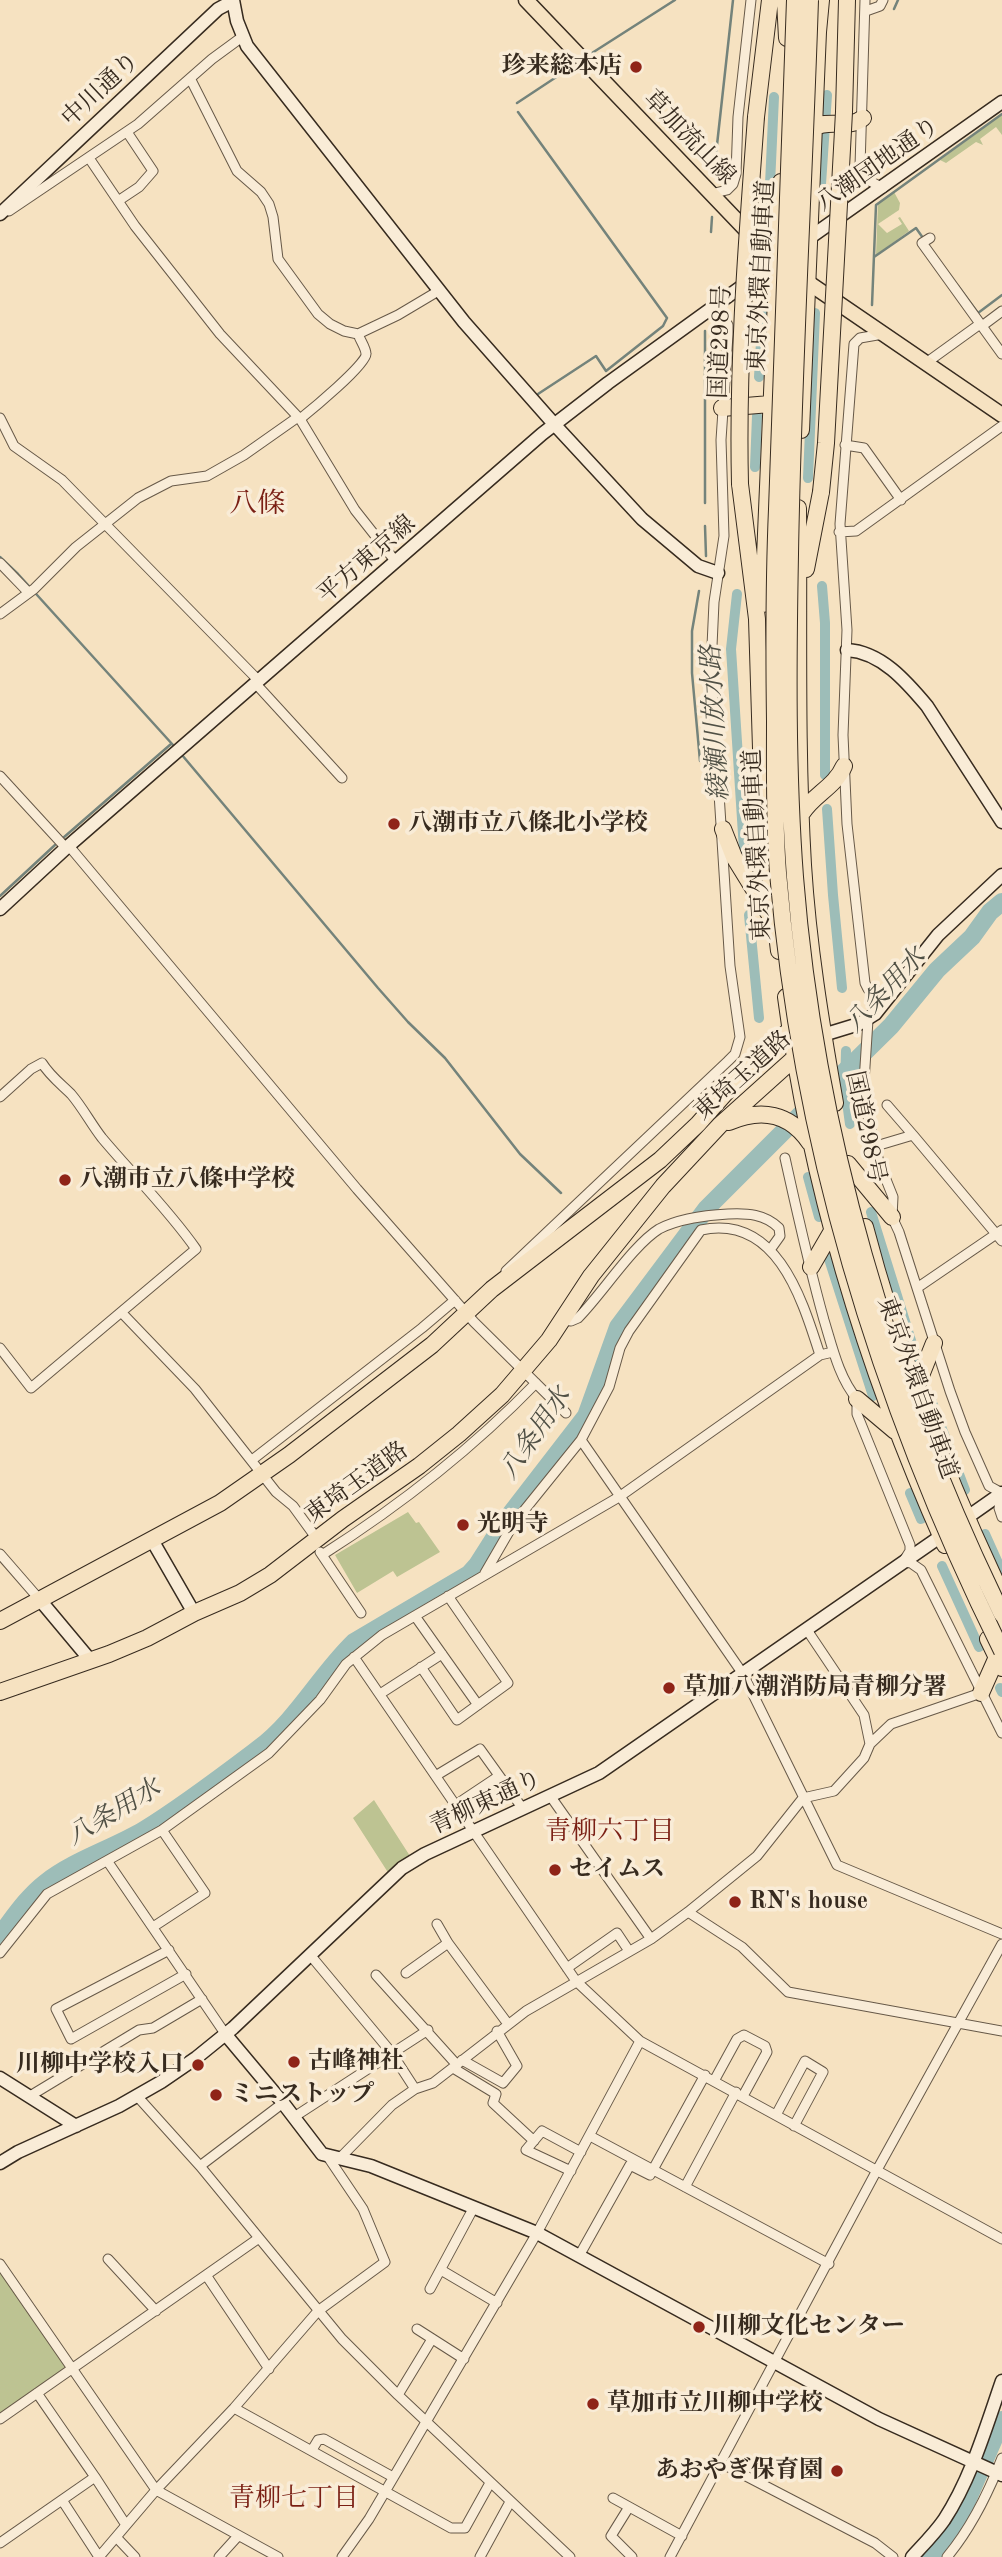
<!DOCTYPE html>
<meta charset="utf-8">
<style>
body{margin:0}
canvas{display:block;background:#f6e2c1}
</style>
<canvas width="1002" height="2557"></canvas>
<script>
const c = document.querySelector('canvas').getContext('2d');
c.lineJoin = 'round';
function fill(path, color) { c.fillStyle = color; c.fill(path, 'evenodd'); }
function strokePath(path, color, width, dash) { c.strokeStyle = color; c.lineWidth = width; c.lineCap = dash ? 'butt' : 'round'; c.setLineDash(dash || []); c.stroke(path); }
function label(font, color, halo, rows, align = 'center') {
  c.font = font + ' "Old Standard TT","Noto Serif JP",serif'; c.lineWidth = 7; c.setLineDash([]); c.textBaseline = 'middle'; c.strokeStyle = halo; c.fillStyle = color; for (const [text, x, y, turn = 0] of rows) {
    c.save(); c.translate(x, y); c.rotate((+turn || 0) * Math.PI / 180); c.textAlign = isNaN(turn) ? turn : align; if (halo) c.strokeText(text, 0, 0); c.fillText(text, 0, 0); c.restore();
  }
}
const green = new Path2D(`
 M1002,115V135L996,127L980,139L983,145L976,142L946,163L940,160Z
 M894,192L900,203L899,210L878,224L887,233L902,224L898,218L900,217L909,231L876,255L878,204Z
 M408,1512L416,1523L419,1522L440,1552L397,1577L393,1571L357,1593L335,1555Z
 M374,1800L410,1856L389,1874L353,1818Z
 M0,2272L66,2368L0,2414Z`);
const stream = new Path2D(`
 M894,9L898,0
 M592,53L675,0
 M517,103L573,66
 M518,112L667,318L663,326L606,371L596,356L538,394
 M715,163L733,0
 M711,232L712,217
 M874,257L916,228L923,238
 M958,286L978,313L1002,295
 M872,305L876,205L1002,114
 M705,503V331
 M705,526L706,556
 M0,557L18,574L173,745
 M699,591L692,631V673L700,761
 M182,755L378,988L408,1022L445,1058L520,1154L561,1193
 M63,838L171,744
 M0,896L55,845`);
const canal = new Path2D(`
 M821,184L827,95
 M769,206L774,97
 M759,377L763,306
 M755,467L757,416
 M808,478L815,313
 M822,586L825,623V775
 M737,594L731,649L744,850
 M827,809L833,895L842,988
 M749,915L759,1018
 M846,1051L845,1087L850,1124
 M808,1177L819,1217
 M871,1212L917,1360
 M829,1259L873,1396
 M931,1400L965,1490
 M910,1493L921,1519
 M985,1534L1002,1572
 M942,1566L979,1647
 M1000,1688L1002,1692`);
const river = new Path2D(`
 M821,1095L891,1026L937,970L972,937L990,912L1002,902
 M0,1935C14,1917 27,1897 45,1883C74,1860 112,1849 144,1830C183,1806 221,1777 258,1749C297,1720 319,1676 354,1642L469,1574L477,1565L505,1521L586,1416L618,1327L707,1208L801,1114
 M931,2557L957,2524L1002,2420`);
const street = new Path2D(`
 M865,0L860,167L866,179L883,188
 M866,11L880,6L883,0
 M191,80L237,171L261,192L269,204L273,217L278,259L318,314L330,324L344,331L358,334L398,315L440,290
 M89,158L135,226L220,334L300,419L355,510L396,562
 M711,194L727,190L733,184L736,174L738,117L751,0
 M118,201L139,187L153,171L127,132
 M9,211L138,124L212,59L242,37
 M930,238L922,243L1002,354
 M982,326L1002,311
 M883,334L860,338L854,344L840,524L847,630L843,735L847,824L865,983L868,989L876,993L895,989
 M926,363L980,324
 M0,418L14,446L62,480L259,681
 M300,419C310,411 367,364 366,354C366,348 360,340 358,334
 M845,445L864,448L901,500
 M839,532L856,531L1002,426
 M0,563L28,592
 M0,614L34,589L76,547L138,498L171,481L207,476L244,455L298,417
 M256,684L342,778
 M0,776L66,848
 M69,846L357,1189L474,1322L566,1413
 M868,1020L864,1082L868,1117L879,1162L893,1197L892,1217L899,1232L950,1391L965,1432L989,1486L1002,1493L999,1508L1002,1517
 M0,1097L31,1069L42,1063C50,1076 61,1084 71,1094C83,1108 91,1124 102,1138C134,1176 168,1209 196,1249L31,1388L0,1348
 M887,1105L913,1135
 M876,1146L913,1135L1002,1241
 M785,1158C797,1212 809,1267 824,1320C832,1346 839,1378 857,1399V1414L910,1545V1551L903,1562L911,1563L921,1570L1002,1733
 M506,1271L728,1061L735,1054L740,1037L730,966L711,668L714,602L724,536L721,440L728,335V325L715,306
 M917,1288L1002,1230
 M122,1313L195,1389L276,1492L293,1506L317,1539
 M563,1320L571,1321L578,1318C602,1294 633,1245 659,1229C678,1219 708,1215 728,1214C747,1213 765,1214 779,1228L780,1236L770,1250
 M581,1440L743,1674L837,1865L1002,1934
 M252,1460L422,1328L455,1300
 M320,1552L361,1613
 M0,1554L40,1600
 M322,1555C399,1506 472,1449 536,1383
 M485,1573L514,1523L581,1440L609,1387L620,1348L629,1331L701,1230C777,1214 802,1299 820,1355
 M415,1616L478,1705
 M807,1630L864,1715L870,1744
 M354,1657L576,1981L640,2041L1002,2239
 M421,1667L457,1720L508,1683L448,1596
 M380,1694L442,1654
 M437,1775L480,1749L523,1809
 M551,1797L651,1939
 M457,1804L499,1776
 M108,1862L226,2035
 M688,1912L742,1947L788,1992L1002,2031
 M437,1924L448,1943L508,2024
 M153,1927L205,1893L162,1830
 M169,1950L56,2009L71,2039L186,1974
 M0,1953L47,1894L162,1830L269,1753L320,1700L346,1664L382,1635L619,1497L820,1355L833,1352
 M311,1956L391,2052L415,2089L433,2083L526,2011L651,1939L688,1912L757,1856L803,1798L834,1791L864,1758L870,1744L891,1724L981,1693
 M567,1968L617,1933L629,1951
 M406,1973L448,1943
 M376,1975L457,2065
 M462,2060L503,2083L517,2066L497,2031
 M453,2068L496,2094L493,2103L534,2141
 M714,2081L737,2039L744,2035L765,2046L767,2052L743,2096
 M30,2096L139,2030L153,2028L202,1999
 M137,2096L200,2166L342,2339L398,2395L570,2557
 M776,2115L805,2061L823,2072L794,2126
 M294,2117L428,2030
 M590,2136L829,2264
 M339,2159L392,2105L415,2089
 M200,2166L283,2103
 M571,2171L526,2150L542,2131L581,2152
 M685,2187L736,2092
 M579,2256L630,2165L650,2175L705,2075
 M108,2259L156,2311
 M0,2264L156,2490L278,2557
 M441,2270L497,2303
 M206,2275L269,2369
 M430,2289L474,2207
 M417,2329L464,2359
 M398,2395L432,2339
 M234,2408L451,2528H465L490,2483
 M0,2419L259,2238
 M312,2450L318,2440L324,2439L393,2477
 M721,2463L875,2543L893,2557
 M95,2477L126,2525
 M613,2498L682,2536
 M62,2500L99,2557
 M629,2507L611,2536L632,2557
 M116,2537L135,2557
 M0,2543L95,2477L37,2393
 M99,2557L156,2490L234,2408L318,2311L385,2262L363,2209L328,2157
 M219,2557L238,2536
 M342,2557L369,2519L537,2233L640,2041
 M480,2557L510,2502
 M670,2557L877,2170L1002,1944
 M947,2557C972,2527 988,2494 1002,2458`);
const secondary = new Path2D(`
 M233,0L237,21L247,46L464,322L554,424L642,519L698,566L718,573
 M0,214L218,9L233,1
 M805,241L1002,102
 M847,650C881,652 906,681 927,706L1002,822
 M0,909L66,848L542,434L608,383L781,258
 M823,1035L859,1024L875,1014L938,935L1002,875
 M962,1521L1002,1493
 M152,1540L194,1613
 M40,1600L91,1661
 M226,2035L283,2103L322,2154L371,2166L537,2233L879,2419L1002,2475
 M0,2078L76,2126
 M0,2163L18,2152L119,2106L161,2082L196,2058L233,2028L402,1868L425,1854L599,1773L947,1532
 M912,2557C923,2545 935,2533 944,2520C971,2479 986,2427 1002,2381`);
const primary = new Path2D(`
 M526,0L745,229L783,265
 M800,277L1002,415`);
const highway = new Path2D(`
 M785,0L787,38
 M844,112L847,0
 M756,117L770,0
 M813,128C829,118 848,130 863,118
 M722,408L770,404
 M801,430L818,32L821,0
 M740,484L757,619L762,781L766,841L779,951
 M798,508C799,627 796,746 803,865C808,945 821,1024 835,1103
 M806,569L821,492
 M763,604L781,182
 M802,813C814,794 835,787 844,766
 M723,829L734,857L771,917
 M786,997C811,1187 867,1371 945,1545
 M729,1122C761,1108 790,1113 810,1143
 M848,1164L892,1217
 M865,1227C898,1353 946,1477 1002,1595
 M811,1267L832,1231
 M916,1388L934,1343
 M857,1399L895,1431
 M0,1621L220,1503L289,1455L432,1345L492,1289L660,1160L698,1124L761,1053L790,1030L796,1031
 M988,1639L1002,1668
 M0,1692L109,1654L147,1638L194,1613L240,1593L270,1575L343,1519L419,1466L459,1434L502,1395L549,1340L591,1276L663,1186L720,1125L799,1054
 M981,1693L997,1657`);
const highwayBridge = new Path2D(`
 M795,0C790,170 782,339 777,509C774,579 774,650 775,721C775,771 774,822 778,873C801,1145 881,1407 1002,1651
 M810,0C804,185 793,369 790,554C788,662 787,770 795,877C815,1132 890,1385 1002,1614
 M740,484C737,362 747,239 756,117
 M821,492L826,443L844,112`);
const markers = [
 [636,67,7,"#8f2418"],
 [394,824,7,"#8f2418"],
 [65,1180,7,"#8f2418"],
 [463,1525,7,"#8f2418"],
 [669,1688,7,"#8f2418"],
 [555,1870,7,"#8f2418"],
 [735,1902,7,"#8f2418"],
 [294,2062,7,"#8f2418"],
 [198,2065,7,"#8f2418"],
 [216,2095,7,"#8f2418"],
 [699,2327,7,"#8f2418"],
 [593,2404,7,"#8f2418"],
 [837,2471,7,"#8f2418"]
];
const poiNames = [
 ["珍来総本店",622,67,"right"],
 ["八潮市立八條北小学校",408,824],
 ["八潮市立八條中学校",79,1180],
 ["光明寺",477,1525],
 ["草加八潮消防局青柳分署",683,1688],
 ["セイムス",569,1870],
 ["RN's house",749,1902],
 ["古峰神社",308,2062],
 ["川柳中学校入口",184,2065,"right"],
 ["ミニストップ",230,2095],
 ["川柳文化センター",713,2327],
 ["草加市立川柳中学校",607,2404],
 ["あおやぎ保育園",823,2471,"right"]
];
const streetNames = [
 ["中川通り",101,90,-43],
 ["草加流山線",689,138,46],
 ["八潮団地通り",878,165,-35],
 ["東京外環自動車道",762,276,-87],
 ["国道298号",721,342,-88],
 ["平方東京線",367,560,-41],
 ["東京外環自動車道",758,845,-93],
 ["東埼玉道路",743,1076,-42],
 ["国道298号",865,1127,78],
 ["東京外環自動車道",917,1388,70],
 ["東埼玉道路",357,1483,-36],
 ["青柳東通り",486,1803,-25]
];
const waterNames = [
 ["綾瀬川放水路",716,723,-93],
 ["八条用水",886,991,-47],
 ["八条用水",536,1434,-56],
 ["八条用水",114,1813,-31]
];
const neighbourhoodNames = [
 ["青柳六丁目",610,1832],
 ["青柳七丁目",294,2499]
];
const quarterNames = [
 ["八條",257,505]
];
fill(green, '#bdc392');
strokePath(stream, '#74837b', 2.5);
strokePath(canal, '#9dbdb8', 10);
strokePath(river, '#9dbdb8', 18);
strokePath(street, '#675948', 11);
strokePath(secondary, '#372b1f', 15);
strokePath(primary, '#372b1f', 17);
strokePath(highway, '#372b1f', 18);
strokePath(street, '#f9ecd7', 9);
strokePath(secondary, '#f9ecd7', 12);
strokePath(primary, '#f6e2c1', 14);
strokePath(highway, '#f6e2c1', 16);
strokePath(highwayBridge, '#372b1f', 18, []);
strokePath(highwayBridge, '#f6e2c1', 16);
for (const [x, y, r, color] of markers) { const dot = new Path2D(); dot.arc(x, y, r, 0, 2 * Math.PI); c.fillStyle = color; c.fill(dot); strokePath(dot, '#f9ecd7', 2.5); }
label('bold 24px', '#372b1f', '#f9ecd7', poiNames, 'left');
label('24px', '#372b1f', '#f9ecd7', streetNames);
label('italic 26px', '#505045', '#f9ecd7', waterNames);
label('26px', '#7a1f14', '#f9ecd7', neighbourhoodNames);
label('28px', '#7a1f14', '#f9ecd7', quarterNames);
</script>
